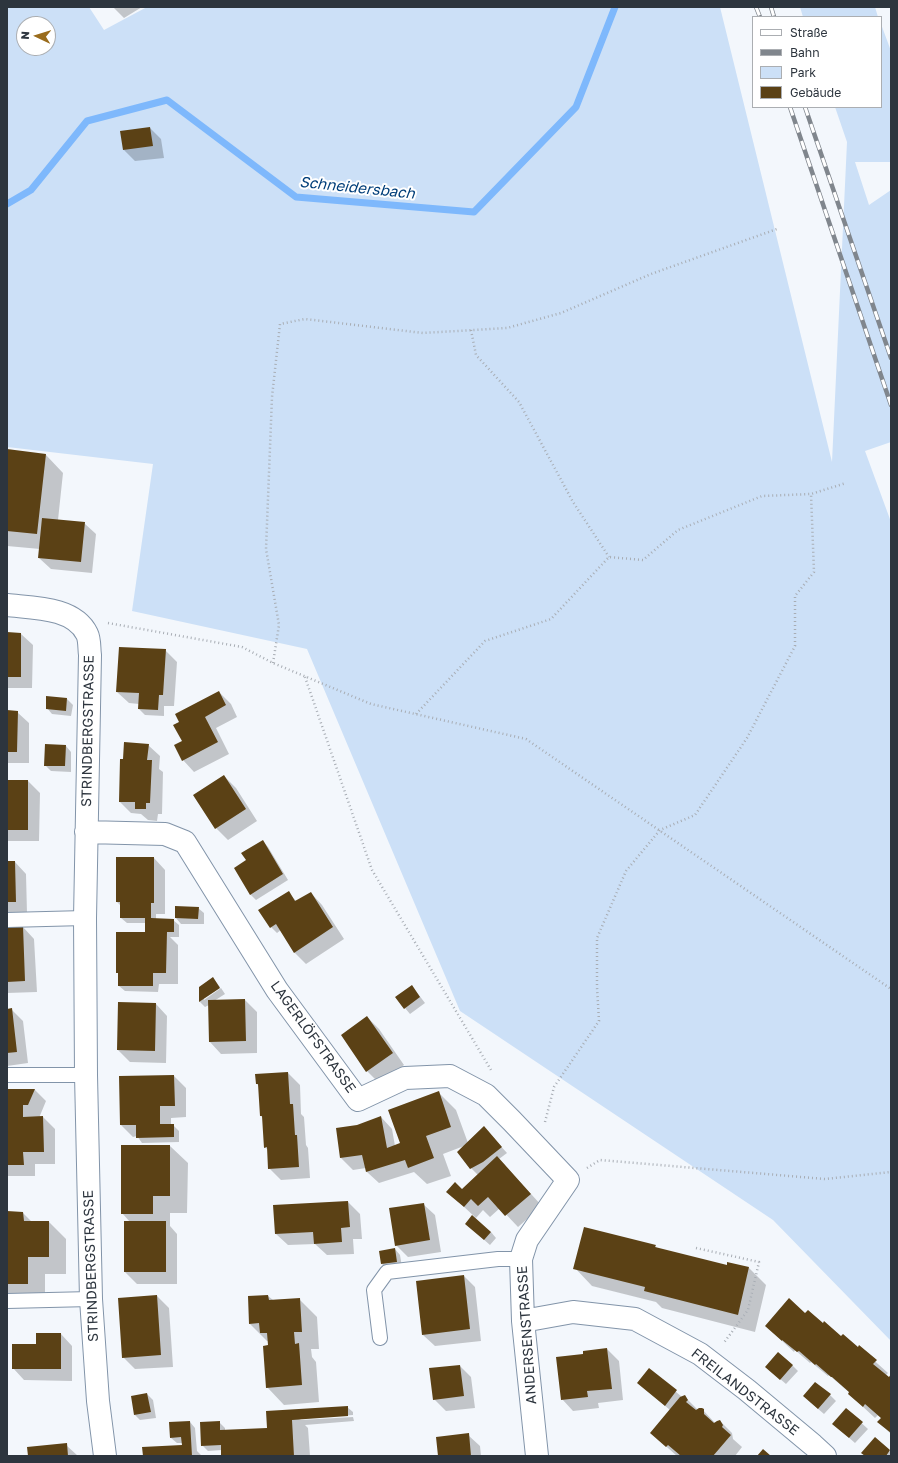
<!DOCTYPE html>
<meta charset="utf-8">
<style>
body{margin:0}
#map{position:relative;width:898px;height:1463px;overflow:hidden;background:#f3f7fc;font-family:"Golos Text",sans-serif}
canvas{display:block}
.frame{position:absolute;inset:0;border:8px solid #2d353e;pointer-events:none}
.legend{position:absolute;left:752px;top:16px;width:130px;height:92px;box-sizing:border-box;background:#fff;border:1px solid #abaeb2;margin:0;padding:5px 7px;list-style:none;font-size:12px;color:#2d353e}
.legend li{display:flex;align-items:center;gap:8px;height:20px}
.legend b{width:20px;border:1px solid #abaeb2}
.north{position:absolute;left:16px;top:16px;width:40px;height:40px;box-sizing:border-box;background:#fff;border:1px solid #abaeb2;border-radius:50%;rotate:274deg;font-size:11px;font-weight:700;line-height:16px;text-align:center;color:#2d353e}
.north::after{content:'';display:block;margin:auto;width:14px;height:18px;background:#9a6c1c;clip-path:polygon(50% 0,100% 100%,50% 72%,0 100%)}
</style>
<div id="map">
<canvas width="898" height="1463"></canvas>
<div class="frame"></div>
<ul class="legend">
<li><b style="height:5px;background:#fff"></b>Straße</li>
<li><b style="height:5px;background:#80868d"></b>Bahn</li>
<li><b style="height:11px;background:#cce0f7"></b>Park</li>
<li><b style="height:11px;background:#5b4115"></b>Gebäude</li>
</ul>
<div class="north">N</div>
</div>
<script>
const c = document.querySelector('canvas').getContext('2d');
c.lineJoin = 'round';
function fill(path, color) { c.fillStyle = color; c.fill(path, 'evenodd'); }
function strokePath(path, color, width, dash) { c.strokeStyle = color; c.lineWidth = width; c.lineCap = dash ? 'butt' : 'round'; c.setLineDash(dash || []); c.stroke(path); }
function label(font, color, halo, rows, align = 'center') {
  c.font = font + ' "Golos Text",sans-serif'; c.lineWidth = 4; c.setLineDash([]); c.textBaseline = 'middle'; c.strokeStyle = halo; c.fillStyle = color; for (const [text, x, y, turn = 0] of rows) {
    c.save(); c.translate(x, y); c.rotate((+turn || 0) * Math.PI / 180); c.textAlign = isNaN(turn) ? turn : align; if (halo) c.strokeText(text, 0, 0); c.fillText(text, 0, 0); c.restore();
  }
}
const green = new Path2D(`
 M7,7H89L104,30L147,7H720L832,462L847,142L835,107H881V24L891,51V162H855L869,205L891,190V442L865,451L891,522V1341L773,1220L460,1011L307,649L132,611L153,464L7,447ZM24,24H48V48H24Z
 M800,7H875L878,17H803Z`);
const shadow = new Path2D(`
 M113,7H142L124,18Z
 M150,128L161,139L164,158L135,161L124,150Z
 M7,450L46,455L63,473L58,520L84,523L96,534L92,573L51,569L39,558L40,549L7,546Z
 M7,633L21,634L33,645L32,688H7Z
 M165,650L177,662L174,706H164V716L145,715L139,709V704L129,703L117,692Z
 M219,692L231,704L237,717L216,728L229,754L194,772L183,760V741L181,722Z
 M67,699L73,705L71,716L52,714L47,708Z
 M7,711L17,712L29,723V763H7Z
 M148,745L160,756L159,769L163,772L162,814H158L157,821L148,820L141,814L131,813L120,802L124,760Z
 M66,746L71,752V772L51,771L45,765Z
 M224,776L236,788L257,821L228,840L216,828Z
 M7,781H28L40,793L39,841H7Z
 M263,841L268,847L288,880L256,900L250,894L247,861Z
 M154,858L165,870V914H156V919L173,920L179,925V937H170L178,945V984H159L158,992L125,991L119,986L148,933L146,923H127L121,918V906L117,902Z
 M7,862H15L26,874L27,913H7Z
 M288,892L297,902L311,893L322,905L344,939L306,964L294,952L281,930L277,933L271,927Z
 M198,908L204,913V924H181L176,918Z
 M7,927H23L34,939L37,992L7,993Z
 M213,978L220,987L204,998V1000L221,988L225,994L214,1001L245,1000L257,1012V1053L221,1054L210,1042L209,1005L205,1007L200,1002V987Z
 M412,986L425,1003L410,1014L405,1008Z
 M156,1004L167,1016L166,1063L130,1062L118,1050Z
 M11,1009L23,1021L28,1063L7,1066V1010Z
 M367,1017L379,1029L404,1065L379,1083L367,1071L342,1035Z
 M288,1073L300,1085L301,1114L304,1117L306,1145L308,1148L310,1178L281,1180L269,1168L268,1150L265,1147L263,1118L261,1116L259,1086L257,1084L256,1075Z
 M174,1076L186,1088V1117L171,1118V1125H173L179,1131V1142L142,1143L137,1136L133,1137L121,1125Z
 M7,1090H35L46,1101L39,1118L43,1117L55,1129V1164H35V1176H7Z
 M439,1093L456,1110L468,1143L489,1133L507,1153L499,1159L542,1206L518,1227L500,1208L490,1217L483,1210L476,1218L448,1192L462,1190L478,1175L471,1168L464,1146L443,1154L451,1176L427,1184L414,1172L379,1183L367,1172L366,1168L353,1170L341,1158L337,1129L358,1126L381,1117L392,1129L395,1146L399,1145Z
 M122,1146H170L188,1163L187,1213H170V1226L177,1234V1284H137L125,1272L130,1222L122,1213Z
 M348,1202L360,1214L362,1239H353L354,1254L327,1255L315,1244L288,1245L276,1234L274,1206Z
 M423,1204L435,1215L441,1252L408,1257L396,1245Z
 M7,1212L23,1213L32,1222H49L66,1239V1274H45V1301L7,1300Z
 M466,1224L491,1232L496,1238L490,1245Z
 M655,1246L658,1249L728,1266V1263L749,1268L766,1285L755,1332L662,1308L656,1302L592,1286L575,1268Z
 M395,1249L400,1255L402,1267L388,1269L382,1264Z
 M464,1276L475,1287L481,1341L435,1346L423,1335Z
 M157,1296L169,1308L173,1367L135,1369L123,1357Z
 M268,1296L273,1300L299,1299L317,1317L319,1349H311L312,1357L316,1362L319,1402L284,1405L267,1387L269,1341H267L250,1324Z
 M806,1314L858,1349L859,1347L888,1373L885,1376L889,1379L891,1376V1434L879,1422L882,1419L878,1415L875,1418L861,1405L849,1394L850,1393L829,1375L828,1376L811,1362L810,1363L795,1350L794,1352L766,1326Z
 M61,1334L72,1346V1381L24,1380L13,1368L37,1345Z
 M607,1349L619,1361L623,1400L598,1403L599,1408L573,1411L562,1399L584,1355Z
 M792,1365L798,1371L786,1384L772,1372Z
 M460,1366L471,1377L475,1408L446,1411L434,1399Z
 M649,1369L682,1397L686,1398L698,1410L702,1409L715,1423L720,1421L732,1433L733,1439L742,1447L735,1456H677L651,1433L670,1410L638,1383Z
 M147,1394L153,1400L156,1418L140,1420L135,1415Z
 M830,1395L836,1401L824,1414L810,1402Z
 M347,1407L353,1412V1415L299,1419L301,1420L353,1417L354,1421L305,1425L308,1428L310,1456H223L222,1450L208,1451L202,1445L219,1422L225,1428V1431L268,1429L267,1412Z
 M846,1409L868,1429L855,1443L839,1429Z
 M190,1422L195,1428L197,1451L202,1456H144L184,1446L183,1443H177L171,1438Z
 M468,1435L480,1446L481,1456H439Z
 M875,1438L891,1452V1456H866Z
 M66,1445L78,1456H29Z`);
const stream = new Path2D(`
 M7,204L31,190L87,121L167,100L296,197L474,212L576,107L615,7`);
const building = new Path2D(`
 M150,127L153,146L123,150L120,131Z
 M7,449L46,454L37,534L7,531Z
 M42,518L85,522L81,562L38,558Z
 M7,632L21,633V677H7Z
 M119,647L166,649L163,695H159L158,710L138,709L139,693L116,692Z
 M219,691L226,705L205,717L218,742L182,761L174,745L182,741L173,725L179,722L175,714Z
 M46,696L67,698L66,711L46,709Z
 M7,710L18,711L17,752H7Z
 M124,742L149,744L147,760H152L150,803H146V809H135V802H119L120,759H123Z
 M45,744L66,745L65,766H44Z
 M224,775L246,809L215,829L193,795Z
 M7,780H28V830H7Z
 M263,840L283,874L250,895L234,868L246,860L241,853Z
 M116,857H154V903H151V918L174,919V932H167L166,973H153V986H118V973H116V932H145V918H120V902H116Z
 M7,861H15L16,902H7Z
 M289,891L295,901L311,892L333,927L294,953L276,924L270,928L258,910Z
 M175,906L199,907L198,919L175,918Z
 M7,926H23L25,981L7,982Z
 M213,977L220,988L199,1002V987Z
 M412,985L420,997L404,1009L395,997Z
 M245,999L246,1041L209,1042L208,1000Z
 M118,1002L156,1003L155,1051L117,1050Z
 M12,1008L17,1052L7,1053V1009Z
 M367,1016L393,1053L366,1072L341,1035Z
 M288,1072L290,1104H293L295,1135H297L299,1167L268,1169L267,1147L264,1148L262,1116H260L258,1084H256L255,1074Z
 M174,1075L175,1106H160V1124H174V1137L136,1138V1125H120L119,1076Z
 M7,1089H35L28,1105H23V1117L43,1116L44,1152H23L24,1165H7Z
 M439,1091L451,1127L426,1136L434,1158L408,1168L405,1160L366,1172L362,1155L340,1158L336,1128L357,1125L381,1116L387,1148L400,1143L388,1110Z
 M484,1126L502,1147L483,1162L470,1169L457,1152Z
 M121,1145H170V1196H153V1214H121Z
 M497,1156L531,1194L505,1216L488,1197L478,1206L471,1199L464,1207L446,1192L455,1182L462,1189Z
 M348,1201L350,1227L341,1228L342,1242L314,1244L313,1232L275,1234L273,1205Z
 M424,1203L430,1240L395,1246L389,1208Z
 M7,1211L23,1212L24,1221H49V1257H28V1284H7Z
 M472,1215L491,1232L484,1240L465,1224Z
 M124,1221H166V1272H124Z
 M584,1227L656,1245L655,1247L727,1265V1262L749,1267L738,1315L644,1291L645,1287L573,1269Z
 M395,1248L397,1262L381,1264L379,1251Z
 M464,1275L470,1329L422,1335L416,1281Z
 M157,1295L161,1355L122,1358L118,1298Z
 M268,1295L269,1300L300,1298L302,1332H294L295,1344L299,1343L302,1385L266,1388L263,1346L268,1345L267,1333H260L259,1323L249,1324L248,1296Z
 M789,1298L805,1313L808,1310L823,1323L824,1321L841,1336L843,1334L858,1347L859,1345L877,1360L873,1364L889,1377L891,1374V1433L877,1422L881,1418L865,1404L863,1407L848,1394L849,1392L832,1377H831L816,1364L815,1365L799,1351L797,1352L782,1340V1341L765,1326Z
 M36,1333H61V1369H12V1344H36Z
 M607,1348L612,1389L587,1391L588,1397L561,1400L556,1357L583,1354V1351Z
 M778,1352L793,1365L780,1380L765,1367Z
 M460,1365L464,1396L433,1400L429,1368Z
 M649,1368L677,1390L665,1406L637,1383Z
 M815,1382L831,1394L818,1409L803,1396Z
 M147,1393L151,1412L134,1415L131,1396Z
 M685,1395L688,1400L686,1402L696,1410L699,1408H702L704,1409V1414L714,1423L717,1421L720,1420L723,1425L722,1427L731,1435L713,1456H681L668,1445L666,1447L650,1433L680,1397Z
 M348,1406V1416L292,1420L294,1456H221V1445L201,1446L200,1422L220,1421V1430L267,1428L266,1411Z
 M846,1408L863,1422L849,1438L832,1424Z
 M190,1421L192,1456H143L142,1447L182,1445L181,1437L170,1438L169,1422Z
 M469,1433L471,1456H438L436,1437Z
 M875,1437L890,1450L886,1456H865L861,1453Z
 M67,1443L68,1456H28L27,1447Z
 M763,1449L771,1456H757Z`);
const path = new Path2D(`
 M471,330L476,355L519,402L573,502L609,557
 M108,623L242,647L273,663L371,704L526,739L891,989
 M273,663L279,625L266,549L272,397L280,324L305,319L423,333L507,328L561,313L651,274L777,229
 M305,677L372,870L491,1070
 M416,714L485,641L551,619L609,557L643,560L678,530L762,496L811,494L846,483
 M545,1122L554,1087L599,1021L597,987V938L626,871L660,830L695,815L747,738L795,646V596L814,572L811,494
 M587,1168L600,1160L825,1179L891,1172
 M696,1248L759,1262L748,1310L723,1344`);
const lane = new Path2D(`
 M7,920L85,918
 M7,1075H86
 M7,1301L91,1299
 M380,1338L374,1290L387,1272L498,1259H521`);
const street = new Path2D(`
 M7,605C33,608 74,607 87,634C90,640 89,649 90,655L85,918L86,1075L91,1299L98,1401L105,1456
 M86,832L165,834L185,842L277,990L358,1100L405,1078L450,1076L486,1095L512,1121L568,1180L527,1240L521,1259L523,1321L537,1456
 M523,1321L573,1312L635,1319L700,1354L747,1390L813,1445L825,1456`);
const rail = new Path2D(`
 M756,7L760,17
 M771,7L774,17
 M790,107L891,405
 M805,107L891,358`);
const streetNames = [
 ["STRINDBERGSTRASSE",88,731,-89],
 ["LAGERLÖFSTRASSE",313,1037,54],
 ["STRINDBERGSTRASSE",91,1266,-92],
 ["ANDERSENSTRASSE",527,1335,-94],
 ["FREILANDSTRASSE",745,1392,38]
];
const waterNames = [
 ["Schneidersbach",357,188,6]
];
fill(green, '#cce0f7');
fill(shadow, '#0003');
strokePath(stream, '#7eb8fc', 7);
fill(building, '#5b4115');
strokePath(lane, '#8294a9', 16);
strokePath(street, '#8294a9', 24);
strokePath(path, '#a8adb4', 2.5, [1, 3]);
strokePath(lane, '#fff', 14);
strokePath(street, '#fff', 22);
strokePath(rail, '#80868d', 4.5);
strokePath(rail, '#fff', 3, [9]);
label('14px', '#2d353e', '#fff', streetNames);
label('italic 15px', '#003e79', '#fff', waterNames);
</script>
